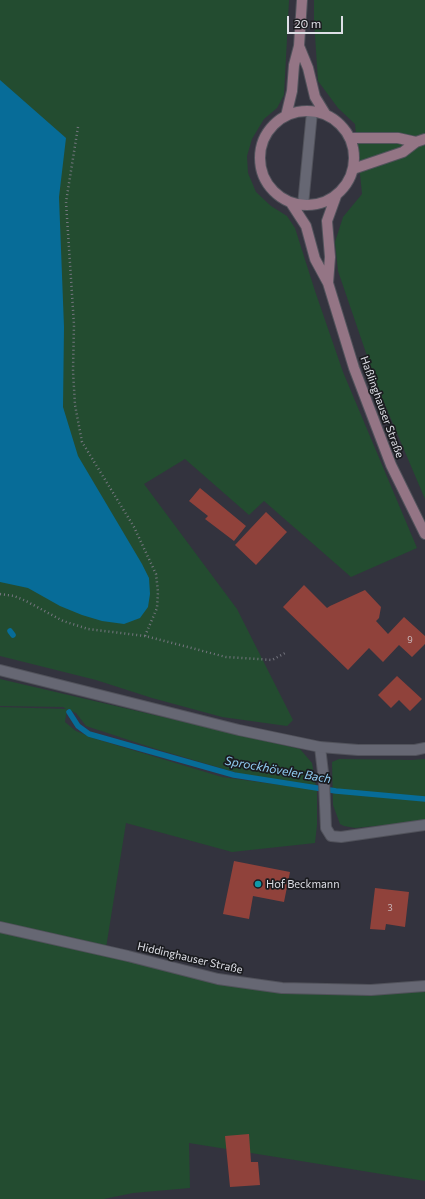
<!DOCTYPE html>
<meta charset="utf-8">
<style>
body{margin:0}
#map{position:relative;width:425px;height:1199px;overflow:hidden;background:#33333e;font-family:Commissioner,sans-serif}
canvas{display:block}
.scale{position:absolute;left:287px;top:16px;width:56px;height:18px;box-sizing:border-box;border:2px solid #dedfe6;border-top:0;padding-left:5px;font-size:12px;line-height:14px;white-space:nowrap;color:#dedfe6;-webkit-text-stroke:3px #1b1c20;paint-order:stroke}
</style>
<div id="map">
<canvas width="425" height="1199"></canvas>
<div class="scale">20 m</div>
</div>
<script>
const c = document.querySelector('canvas').getContext('2d');
c.lineJoin = 'round';
function fill(path, color) { c.fillStyle = color; c.fill(path, 'evenodd'); }
function strokePath(path, color, width, dash) { c.strokeStyle = color; c.lineWidth = width; c.lineCap = dash ? 'butt' : 'round'; c.setLineDash(dash || []); c.stroke(path); }
function label(font, color, halo, rows, align = 'center') {
  c.font = font + ' Commissioner,sans-serif'; c.lineWidth = 3.5; c.setLineDash([]); c.textBaseline = 'middle'; c.strokeStyle = halo; c.fillStyle = color; for (const [text, x, y, turn = 0] of rows) {
    c.save(); c.translate(x, y); c.rotate((+turn || 0) * Math.PI / 180); c.textAlign = isNaN(turn) ? turn : align; if (halo) c.strokeText(text, 0, 0); c.fillText(text, 0, 0); c.restore();
  }
}
const green = new Path2D(`
 M0,0H289L284,95L277,108L264,119L252,139L247,156L248,173L256,192L271,206L287,216L295,228L315,291L343,372L417,548L351,577L264,501L249,515L185,459L144,484L237,609L293,720L287,726L222,717L152,698L96,680L0,656Z
 M314,0H425V499L379,391L338,271L335,242L343,217L362,194L355,124L338,108L318,81L314,20Z
 M0,679L300,749L312,763L317,791V825L315,843L232,852L126,823L106,948L0,923V707L66,709L63,707L0,706ZM67,709L76,713L86,726L156,749L261,780L303,788L222,777L96,739L76,731L65,722Z
 M339,759L412,760L425,759V821L355,828L344,826L340,824L333,805L332,762Z
 M0,930L217,983L425,990V1181L189,1143L190,1188L133,1193L104,1199H0Z`);
const water = new Path2D(`
 M0,80L66,138L59,197L64,327L63,407L78,456L142,564L149,578L150,594L148,607L140,618L124,624L102,621L82,615L60,606L28,588L0,582Z`);
const stream = new Path2D(`
 M10,631L13,635
 M69,712L78,726L89,734L234,775L336,791L425,799`);
const building = new Path2D(`
 M200,488L246,526L234,541L205,519L208,516L189,501Z
 M266,512L287,532L256,565L235,545Z
 M304,585L327,608L330,606L365,590L381,607L379,618L376,621L388,634L404,617L425,636V644L412,657L399,645L383,662L369,648L348,670L283,607Z
 M397,676L422,699L410,711L399,700L391,708L378,695Z
 M234,861L290,872L284,902L253,896L249,919L223,914Z
 M375,888L409,892L405,927L386,924L385,930L370,929Z
 M249,1134L251,1162H258L260,1185L230,1187L225,1136Z`);
const path = new Path2D(`
 M78,127L66,202L74,325L73,371L75,405L82,442L134,527L156,574L158,592L157,608L145,636
 M0,594L14,596L26,601L63,621L88,629L145,636L226,657L272,660L287,652`);
const service = new Path2D(`
 M303,205L312,112`);
const minor = new Path2D(`
 M320,747L324,781L326,828L331,836L341,837L425,825
 M0,927L128,956L218,979L282,988L371,990L425,986`);
const tertiary = new Path2D(`
 M0,670L239,730L320,747L358,750H415L425,748`);
const secondary = new Path2D(`
 M299,46L308,68L315,97L326,115
 M260 158a47 47 0 1 1 94 0a47 47 0 1 1-94 0Z
 M286,116L292,91L294,65L299,46L302,0
 M350,138H398L416,142
 M353,169L403,152L416,142L425,139
 M291,203L306,226L315,259L328,283L354,368L391,465L425,534
 M328,283L330,257L327,221L336,196`);
const markers = [
 [258,884,4,"#0f9aa8"]
];
const numberNames = [
 ["9",410,640],
 ["3",390,908]
];
const streetNames = [
 ["Haßlinghauser Straße",382,407,70],
 ["Hiddinghauser Straße",190,958,13]
];
const poiNames = [
 ["Hof Beckmann",266,884]
];
const waterNames = [
 ["Sprockhöveler Bach",278,770,10]
];
fill(green, '#234c30');
fill(water, '#076c98');
strokePath(stream, '#076c98', 5.5);
fill(building, '#90423b');
strokePath(service, '#51525b', 12);
strokePath(minor, '#51525b', 12);
strokePath(tertiary, '#51525b', 12);
strokePath(secondary, '#51525b', 12);
strokePath(path, '#75767f', 2.5, [1, 3]);
strokePath(service, '#666773', 10);
strokePath(minor, '#666773', 10);
strokePath(tertiary, '#666773', 10);
strokePath(secondary, '#947585', 10);
for (const [x, y, r, color] of markers) { const dot = new Path2D(); dot.arc(x, y, r, 0, 2 * Math.PI); c.fillStyle = color; c.fill(dot); strokePath(dot, '#1b1c20', 1.5); }
label('9px', '#cab8bb', null, numberNames);
label('11px', '#dedfe6', '#1b1c20', streetNames);
label('11px', '#dedfe6', '#1b1c20', poiNames, 'left');
label('italic 12px', '#90cdf3', '#1b1c20', waterNames);
</script>
